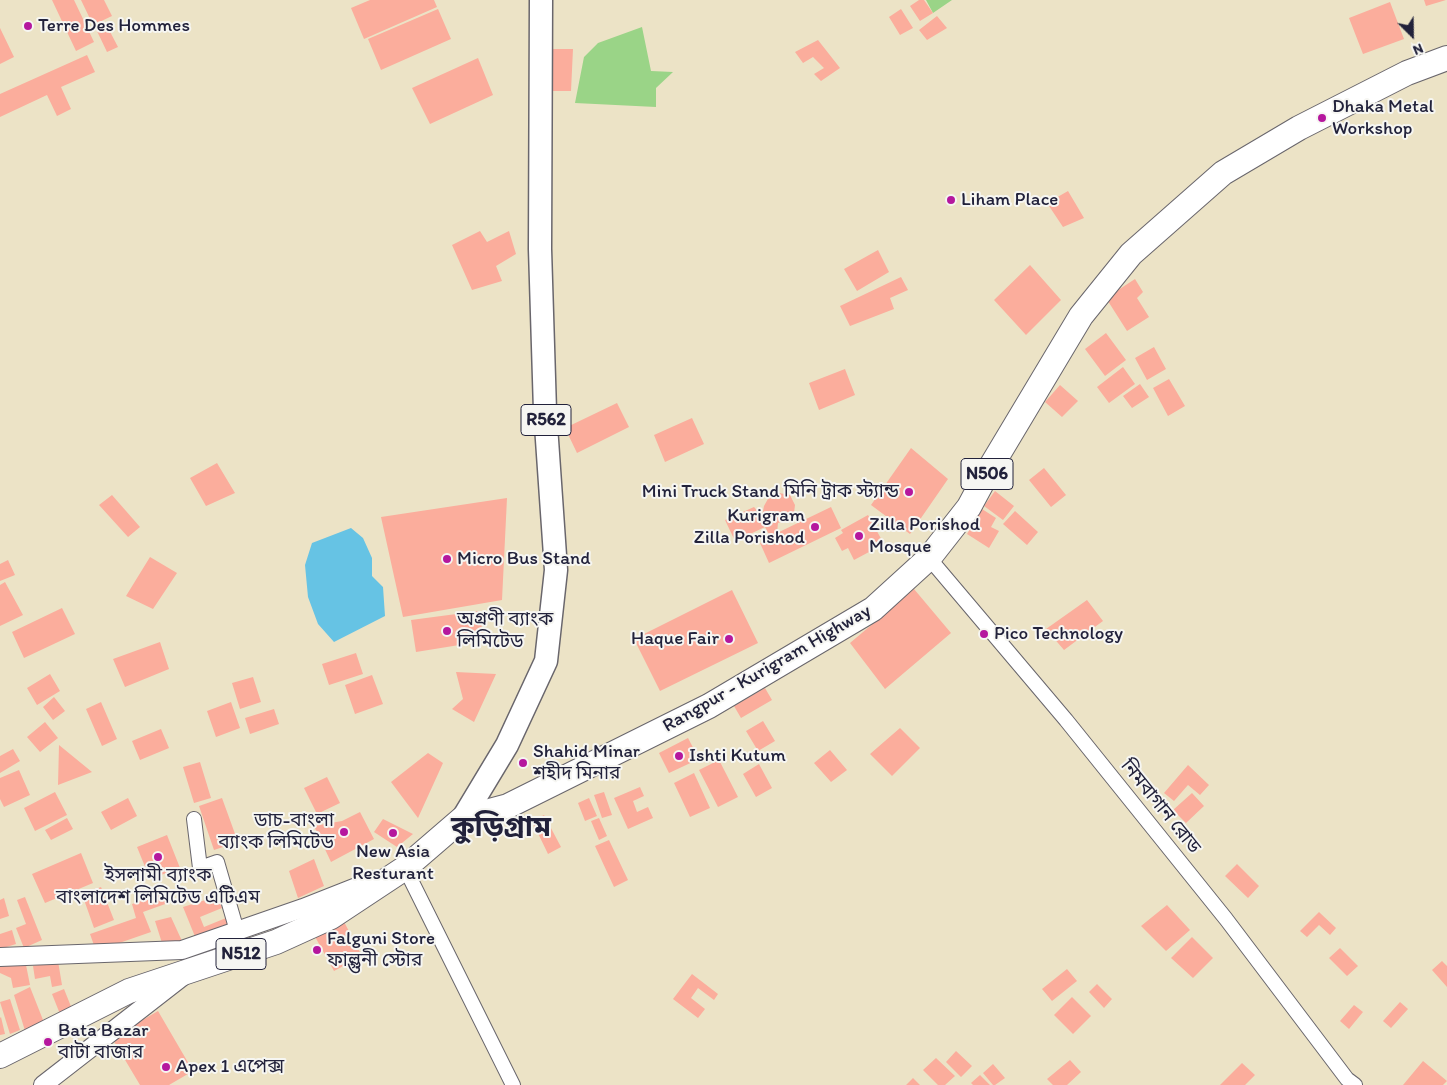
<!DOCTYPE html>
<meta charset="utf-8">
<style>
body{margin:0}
#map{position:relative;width:1447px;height:1085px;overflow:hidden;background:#ece3c6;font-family:Itim,sans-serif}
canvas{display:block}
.north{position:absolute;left:1387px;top:10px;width:50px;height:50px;-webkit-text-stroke:4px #f6f6f2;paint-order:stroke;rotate:157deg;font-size:14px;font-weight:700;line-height:20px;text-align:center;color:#22223b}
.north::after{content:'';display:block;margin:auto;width:18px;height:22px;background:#22223b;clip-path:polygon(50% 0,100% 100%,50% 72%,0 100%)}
</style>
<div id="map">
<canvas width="1447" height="1085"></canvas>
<div class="north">N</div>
</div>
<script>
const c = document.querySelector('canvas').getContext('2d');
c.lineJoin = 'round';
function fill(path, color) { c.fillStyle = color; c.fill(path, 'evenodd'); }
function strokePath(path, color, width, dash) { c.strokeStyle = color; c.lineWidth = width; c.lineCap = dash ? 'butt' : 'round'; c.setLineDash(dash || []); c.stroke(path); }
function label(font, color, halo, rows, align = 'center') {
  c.font = font + ' Itim,"Noto Sans Bengali",sans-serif'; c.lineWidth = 4; c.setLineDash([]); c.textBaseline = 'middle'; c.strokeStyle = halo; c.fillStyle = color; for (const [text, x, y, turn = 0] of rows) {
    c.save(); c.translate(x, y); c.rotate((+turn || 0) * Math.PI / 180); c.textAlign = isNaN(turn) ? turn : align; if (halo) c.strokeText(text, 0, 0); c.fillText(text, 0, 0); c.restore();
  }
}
const green = new Path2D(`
 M926,0H952L933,13Z
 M642,27L651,71L673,72L656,88V107L575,103L584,57L598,43Z`);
const water = new Path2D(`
 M351,528L363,538L372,558V576L383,587L385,616L334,642L318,624L308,597L305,565L312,543Z`);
const building = new Path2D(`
 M52,0H74L94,42L76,51Z
 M81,0H104L112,16L93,25Z
 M370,0H434L437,7L364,39L351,8Z
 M919,0H924L933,13L920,21L910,6Z
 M1424,0H1446L1426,6Z
 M1390,2L1404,39L1363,54L1349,18Z
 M438,9L451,39L381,70L368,39Z
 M901,9L913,28L900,35L889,17Z
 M937,16L947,28L927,40L919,30Z
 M106,24L118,47L107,52L96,29Z
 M0,28L14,57L0,64Z
 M818,40L840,68L821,81L814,74L824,68L813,57L803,63L795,52Z
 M548,49H573L571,91H549Z
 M87,55L95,72L61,87L71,109L57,116L47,95L0,117V94Z
 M478,58L493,95L430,124L412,88Z
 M1068,191L1084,218L1063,227L1047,203Z
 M480,231L487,242L509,231L516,254L496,266L502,281L472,290L452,245Z
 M878,250L889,272L857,291L844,269Z
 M1030,265L1061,300L1026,335L994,300Z
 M901,277L908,290L890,298L894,309L850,326L840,306Z
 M1135,279L1143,292L1137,298L1149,317L1127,331L1106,298Z
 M1106,333L1126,360L1105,376L1085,349Z
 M1154,347L1166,369L1147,380L1135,358Z
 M1123,367L1135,384L1109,403L1097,387Z
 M845,369L855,395L819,410L809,383Z
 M1169,379L1185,406L1168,416L1153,388Z
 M1140,384L1149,397L1132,408L1123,396Z
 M1060,385L1078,401L1062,417L1045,402Z
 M617,403L629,427L577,453L565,428Z
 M692,418L704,444L665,462L654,435Z
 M911,448L948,479L910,534L871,505Z
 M217,463L235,493L206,506L190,478Z
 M1044,468L1066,495L1051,507L1029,480Z
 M995,491L1014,506L1003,520L984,506Z
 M779,493L790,495L795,505L794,513L789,520L778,523L777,533L831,507L841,528L769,563L760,543L771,538L765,527L735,541L725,520L754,507L762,516L764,506L769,497Z
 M112,495L140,527L128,537L99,505Z
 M507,498L502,600L403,617L381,517Z
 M982,509L996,518L991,527L999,531L989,548L967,534Z
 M1015,511L1038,532L1027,545L1003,524Z
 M868,515L884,544L854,560L848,548L842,551L835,538L843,533L841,530Z
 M150,557L177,573L153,609L126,596Z
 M8,560L15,575L0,581V564Z
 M5,582L23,615L0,626V585Z
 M914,589L951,633L885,689L850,643Z
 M732,590L758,643L660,691L634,639Z
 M1087,600L1103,621L1064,650L1046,629Z
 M62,608L75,634L24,658L12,632Z
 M479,611L484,641L416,652L411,620Z
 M160,642L169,669L125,687L113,659Z
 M356,653L363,674L329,685L322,664Z
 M456,672L496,674L474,722L452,709L463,699Z
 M50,674L60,691L37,705L27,688Z
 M372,675L383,704L355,714L345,685Z
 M253,677L261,702L240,709L232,683Z
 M765,688L772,700L741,718L734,706Z
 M54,697L65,711L53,720L43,707Z
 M101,702L117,739L102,746L86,709Z
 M231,702L240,728L216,737L207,711Z
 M274,709L279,724L250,734L245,718Z
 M763,721L775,741L758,751L746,731Z
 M45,722L58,738L40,752L27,737Z
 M900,728L920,748L892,776L870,754Z
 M161,729L169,748L140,760L132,741Z
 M688,738L699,759L669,773L659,753Z
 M59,745L92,772L58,785Z
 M13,749L20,761L0,773V756Z
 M830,750L847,770L831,782L814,763Z
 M428,753L443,763L418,818L391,782Z
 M719,760L738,797L718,807L699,770Z
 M200,762L211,798L194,803L183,767Z
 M759,764L772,788L756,797L743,774Z
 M1188,765L1209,785L1200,795L1188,785L1174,801L1164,793Z
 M19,770L30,795L4,807L0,799V778Z
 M694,773L710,808L690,817L674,783Z
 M327,777L340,803L317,814L304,788Z
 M640,787L644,796L633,801L637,812L648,807L653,818L628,829L614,798Z
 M55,792L67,815L35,831L24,808Z
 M604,792L612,815L602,818L594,795Z
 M1192,793L1204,806L1186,823L1173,810Z
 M128,798L137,816L111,830L101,812Z
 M222,798L238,842L214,850L199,806Z
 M589,798L597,816L585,821L578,803Z
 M360,812L374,839L331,862L314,826L342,821Z
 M544,815L561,847L548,854L532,821Z
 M67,818L73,829L51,840L45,830Z
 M599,818L607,836L599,840L591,821Z
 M383,819L413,834L397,847L374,832Z
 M167,835L180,868L150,879L137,847Z
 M609,840L628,880L614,887L595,846Z
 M81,853L93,883L45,903L32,874Z
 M314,859L324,886L298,898L289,871Z
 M1237,864L1259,886L1248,898L1225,876Z
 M101,887L114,920L94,928L82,894Z
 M165,893L168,903L143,912L151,932L96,951L90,934L136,918L132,904Z
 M218,896L222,908L200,917L204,927L226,918L230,928L196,939L183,907Z
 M25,897L42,940L24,948L16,928L26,924L17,900Z
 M4,898L9,916L0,919V900Z
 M1167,905L1190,930L1166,951L1141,926Z
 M1319,912L1336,928L1330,935L1319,925L1307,937L1300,931Z
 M171,917L182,941L162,943L155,921Z
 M342,918L362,956L334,971L313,933Z
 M12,930L16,944L0,949V934Z
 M1192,937L1213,958L1193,978L1171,958Z
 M1340,948L1358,966L1347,976L1329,958Z
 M58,961L62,985L52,987L50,976L35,979L33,966Z
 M1442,961L1447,966V987L1432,970Z
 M0,964L26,965L30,985L13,988L11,978L0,973Z
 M1067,969L1077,981L1052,1001L1042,989Z
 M692,974L718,994L714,1000L698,988L691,998L705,1009L698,1018L673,999Z
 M1097,984L1112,999L1104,1008L1089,992Z
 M30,987L45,1025L26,1034L14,995Z
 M64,989L74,1014L62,1019L52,994Z
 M1072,997L1091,1016L1073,1034L1054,1015Z
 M10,999L20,1030L10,1034L0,1002Z
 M1400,1002L1408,1009L1391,1028L1383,1021Z
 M1354,1005L1363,1012L1349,1029L1340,1021Z
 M158,1011L193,1071L169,1085H140L112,1038Z
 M1,1017L5,1034L0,1035V1018Z
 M956,1051L972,1066L961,1077L946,1062Z
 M936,1058L955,1076L945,1085H938L923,1070Z
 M1070,1060L1081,1072L1067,1085H1053L1047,1079Z
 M1423,1061L1447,1081L1443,1085H1403Z
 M1242,1063L1255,1075L1245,1085H1220Z
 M993,1064L1005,1078L995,1085H993L983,1073Z
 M980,1075L990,1085H973L971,1083Z
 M913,1078L920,1085H906Z`);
const minor = new Path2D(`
 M929,558L1066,720L1226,919L1347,1079L1355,1085
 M194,819L200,868L217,862L237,931
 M405,868L513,1085`);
const tertiary = new Path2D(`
 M0,957L182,950L303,908L374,880
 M43,1085L182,977`);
const primary = new Path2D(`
 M463,818L507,745L546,661L556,570L545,411L540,249L541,0`);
const trunk = new Path2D(`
 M0,1056L129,991L276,942L331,917L405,868L463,818L508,806L709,706L873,609L929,558L969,507L990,468L1081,316L1131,254L1223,173L1299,128L1407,73L1447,58`);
const markers = [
 [28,26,5,"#b5179e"],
 [1322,118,5,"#b5179e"],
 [951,200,5,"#b5179e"],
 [909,492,5,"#b5179e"],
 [815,527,5,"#b5179e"],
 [859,536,5,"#b5179e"],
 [447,559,5,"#b5179e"],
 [447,631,5,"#b5179e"],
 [984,634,5,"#b5179e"],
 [729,639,5,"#b5179e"],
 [679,756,5,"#b5179e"],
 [523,763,5,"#b5179e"],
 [344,832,5,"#b5179e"],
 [393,833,5,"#b5179e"],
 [158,857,5,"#b5179e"],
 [317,950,5,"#b5179e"],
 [48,1042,5,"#b5179e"],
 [166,1067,5,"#b5179e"]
];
const shields = [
 [546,420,50],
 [987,474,52],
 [241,954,50]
];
const shieldNames = [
 ["R562",546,420],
 ["N506",987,474],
 ["N512",241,954]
];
const poiNames = [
 ["Terre Des Hommes",38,26],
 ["Dhaka Metal",1332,107],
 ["Workshop",1332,129],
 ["Liham Place",961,200],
 ["Mini Truck Stand মিনি ট্রাক স্ট্যান্ড",899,492,"right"],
 ["Kurigram",805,516,"right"],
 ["Zilla Porishod",805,538,"right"],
 ["Zilla Porishod",869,525],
 ["Mosque",869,547],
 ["Micro Bus Stand",457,559],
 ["অগ্রণী ব্যাংক",457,620],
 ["লিমিটেড",457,642],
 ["Pico Technology",994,634],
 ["Haque Fair",719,639,"right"],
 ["Shahid Minar",533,752],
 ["শহীদ মিনার",533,774],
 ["Ishti Kutum",689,756],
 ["ডাচ-বাংলা",334,821,"right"],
 ["ব্যাংক লিমিটেড",334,843,"right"],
 ["New Asia",393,852,"center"],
 ["Resturant",393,874,"center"],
 ["ইসলামী ব্যাংক",158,876,"center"],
 ["বাংলাদেশ লিমিটেড এটিএম",158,898,"center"],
 ["Falguni Store",327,939],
 ["ফাল্গুনী স্টোর",327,961],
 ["Bata Bazar",58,1031],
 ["বাটা বাজার",58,1053],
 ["Apex 1 এপেক্স",176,1067]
];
const streetNames = [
 ["Rangpur - Kurigram Highway",767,669,-30],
 ["নিমবাগান রোড",1160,807,51]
];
const townNames = [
 ["কুড়িগ্রাম",501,829]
];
fill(green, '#9ad487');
fill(water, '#66c3e4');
fill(building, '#fbad9c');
strokePath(minor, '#69666c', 16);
strokePath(tertiary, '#69666c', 20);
strokePath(primary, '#69666c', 25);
strokePath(trunk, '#69666c', 26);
strokePath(minor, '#fff', 14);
strokePath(tertiary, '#fff', 18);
strokePath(primary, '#fff', 22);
strokePath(trunk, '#fff', 24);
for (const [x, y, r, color] of markers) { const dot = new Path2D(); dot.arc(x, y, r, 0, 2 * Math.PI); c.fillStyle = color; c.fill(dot); strokePath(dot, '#f6f6f2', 2); }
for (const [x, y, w] of shields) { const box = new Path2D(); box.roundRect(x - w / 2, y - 15.5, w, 31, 4); c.fillStyle = '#f6f6f2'; c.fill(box); strokePath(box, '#22223b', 1); }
label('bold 18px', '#22223b', null, shieldNames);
label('19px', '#22223b', '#f6f6f2', poiNames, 'left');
label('19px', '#22223b', '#f6f6f2', streetNames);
label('bold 29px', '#22223b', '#f6f6f2', townNames);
</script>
